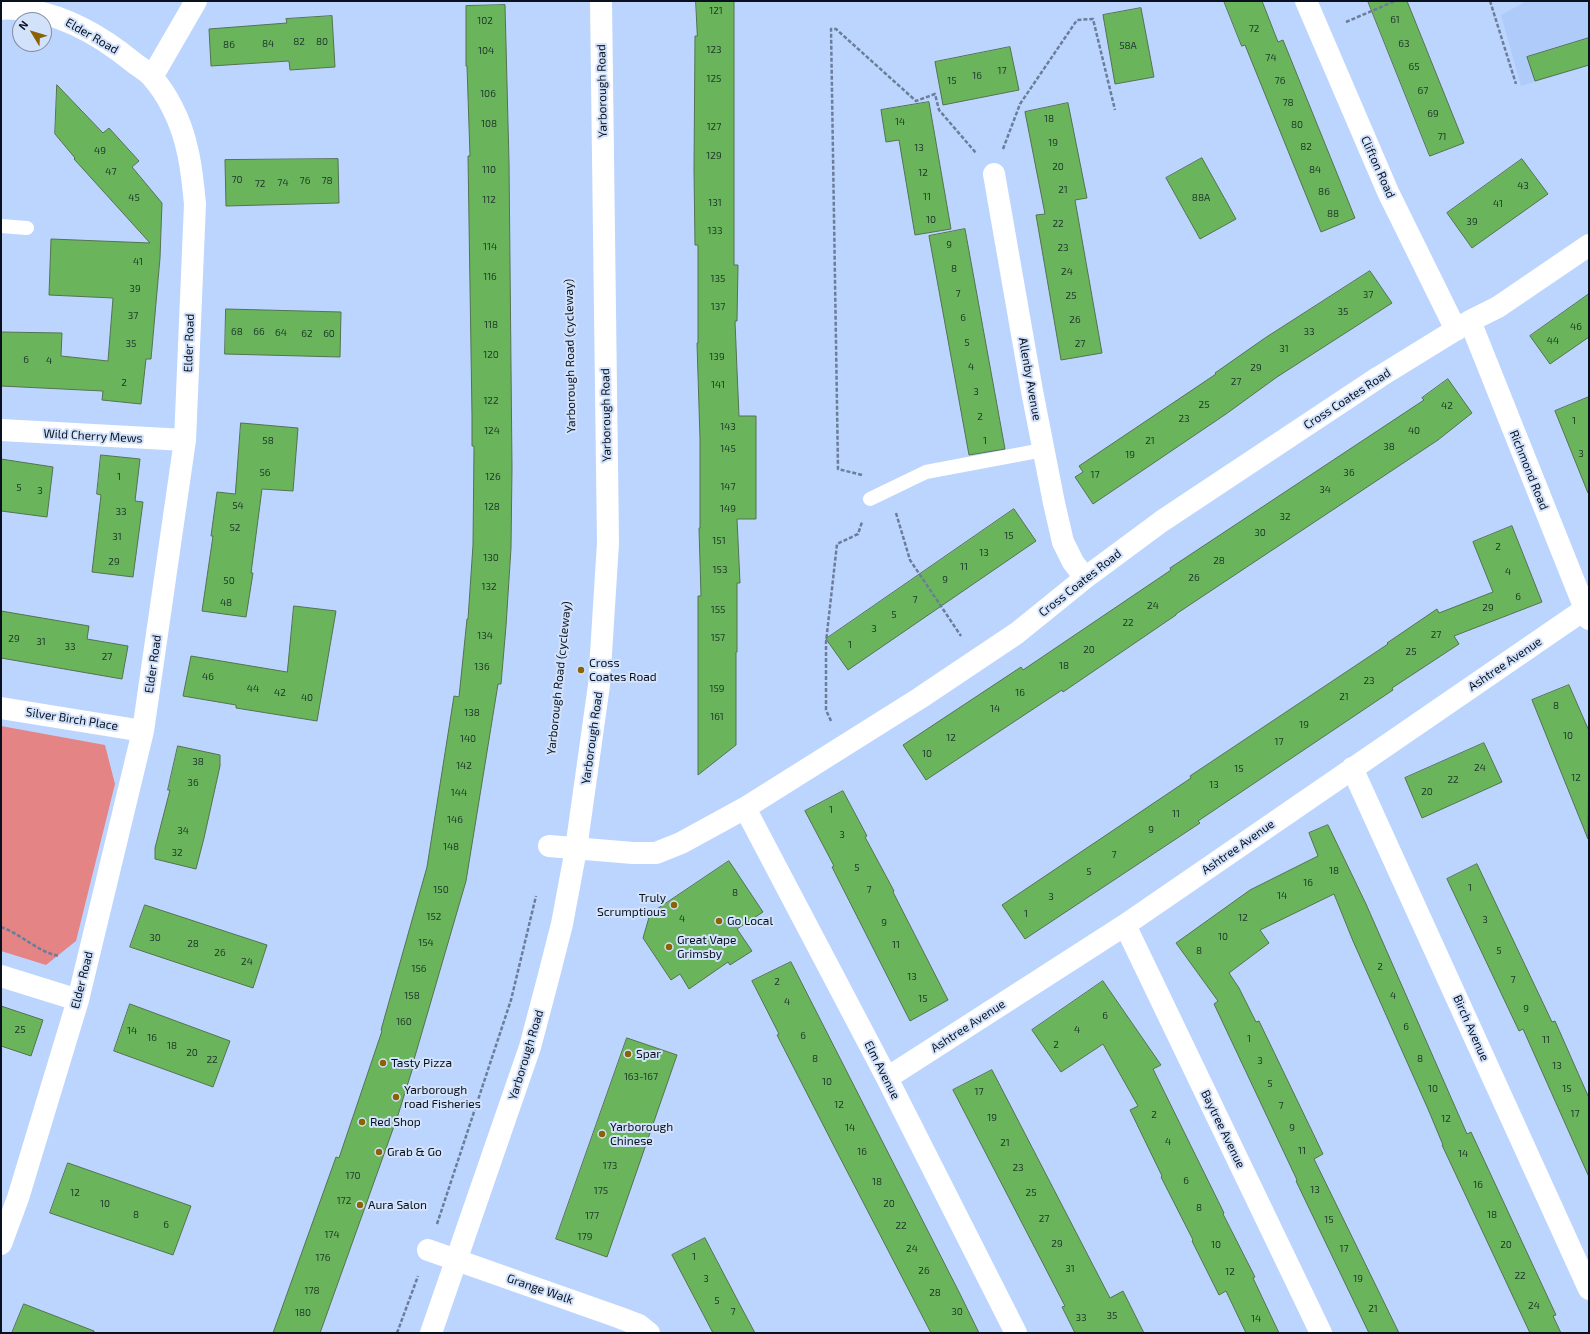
<!DOCTYPE html>
<style>
body{margin:0}
#map{position:relative;width:1590px;height:1334px;overflow:hidden;background:#bcd5fe;font-family:"Exo 2",sans-serif}
canvas{display:block}
.frame{position:absolute;inset:0;border:2px solid #09111f;pointer-events:none}
.north{position:absolute;left:12px;top:12px;width:40px;height:40px;box-sizing:border-box;background:#d2e2fb;border:1px solid #828ea3;border-radius:50%;rotate:308deg;font-size:11px;font-weight:700;line-height:16px;text-align:center;color:#09111f}
.north::after{content:'';display:block;margin:auto;width:14px;height:18px;background:#8b6304;clip-path:polygon(50% 0,100% 100%,50% 72%,0 100%)}
</style>
<div id="map">
<canvas width="1590" height="1334"></canvas>
<div class="frame"></div>
<div class="north">N</div>
</div>
<script>
const c = document.querySelector('canvas').getContext('2d');
c.lineJoin = 'round';
function fill(path, color) { c.fillStyle = color; c.fill(path, 'evenodd'); }
function strokePath(path, color, width, dash) { c.strokeStyle = color; c.lineWidth = width; c.lineCap = dash ? 'butt' : 'round'; c.setLineDash(dash || []); c.stroke(path); }
function label(font, color, halo, rows, align = 'center') {
  c.font = font + ' "Exo 2",sans-serif'; c.lineWidth = 4; c.setLineDash([]); c.textBaseline = 'middle'; c.strokeStyle = halo; c.fillStyle = color; for (const [text, x, y, turn = 0] of rows) {
    c.save(); c.translate(x, y); c.rotate((+turn || 0) * Math.PI / 180); c.textAlign = isNaN(turn) ? turn : align; if (halo) c.strokeText(text, 0, 0); c.fillText(text, 0, 0); c.restore();
  }
}
const built = new Path2D(`
 M1527,1H1589V66L1521,86L1501,15Z`);
const green = new Path2D(`
 M1,726L105,745L115,784L76,941L46,965L1,951Z`);
const building = new Path2D(`
 M696,1H734V265H738L737,321H735L737,370L739,416H756V519H737L740,583H737V652H736V745L698,775V596H701L699,528H700V439L697,343H698V245H695L694,170L695,36H697Z
 M1224,1H1262L1278,42L1283,40L1355,218L1321,232L1245,45L1242,46Z
 M1368,1H1407L1464,143L1430,156Z
 M505,5L509,162L512,468L511,548L506,626L501,684H498L466,881L413,1063L414,1064L398,1115L320,1333H273L336,1157L339,1158L382,1031L381,1030L427,867L454,696L459,697L467,619H468L473,545L474,446H472V416L468,156H470L467,66H466V6Z
 M1141,8L1154,77L1115,84L1103,15Z
 M332,16L335,67L290,70L289,61L211,66L209,29L287,23L286,19Z
 M1589,38V65L1535,81L1527,57Z
 M1010,47L1019,90L943,105L935,62Z
 M57,85L103,133L109,128L139,161L132,167L162,203L160,258L151,359H146L141,404L102,400L103,391L1,386V332L62,333L61,356L108,361L113,298L49,295L51,239L150,243L74,159L75,158L55,134Z
 M929,102L951,229L915,235L899,140L886,142L881,110Z
 M1068,103L1087,198L1075,200L1102,353L1061,360L1036,215L1045,214L1025,112Z
 M1202,158L1236,219L1200,239L1166,178Z
 M338,159L339,203L226,206L225,160Z
 M1522,159L1548,194L1472,248L1447,213Z
 M965,229L1005,449L969,455L929,236Z
 M1370,271L1392,303L1277,377L1226,414L1093,504L1075,477L1083,472L1079,466L1216,374L1215,373L1265,338Z
 M1589,294V337L1550,364L1530,336Z
 M226,309L341,312L340,357L225,354Z
 M1448,379L1472,413L1438,440L1176,614V615L1063,692L1062,690L926,780L903,745L1021,667L1023,670L1171,570L1170,568L1424,400L1422,398Z
 M1589,397V492L1588,493L1555,411Z
 M241,423L298,428L293,491L262,489L251,573H253L246,617L202,611L213,536H211L217,492L235,494Z
 M101,455L140,459L135,501L143,502L133,577L92,572L101,495L97,494Z
 M1,459L53,467L47,517L1,511Z
 M1014,509L1036,541L848,670L826,639Z
 M1512,526L1542,602L1454,636L1459,644L1392,688L1393,690L1198,821L1200,823L1025,939L1002,905L1191,778L1190,776L1388,644L1387,643L1437,609L1439,613L1493,592L1473,542Z
 M294,606L336,611L317,721L236,708V705L183,696L191,656L287,672Z
 M1,611L89,626L87,639L128,646L122,679L1,658Z
 M1569,685L1589,731L1588,839L1532,700Z
 M1484,743L1502,782L1422,818L1405,778Z
 M178,746L220,755V766L204,838L196,869L155,859V848L170,790H168Z
 M843,791L867,836L865,837L894,891L893,892L948,1000L910,1021L832,867L834,866L805,811Z
 M1328,825L1366,904L1467,1134L1471,1132L1556,1315L1553,1316L1561,1333H1530L1442,1145H1443L1428,1109L1353,941L1334,894L1260,930L1269,943L1229,973L1239,988L1256,1022L1259,1021L1323,1154L1314,1159L1399,1333H1369L1296,1181L1297,1180L1214,1004L1218,1001L1176,943L1250,890L1318,856L1309,833Z
 M729,861L763,912L737,929L752,951L730,965L728,962L689,989L680,974L671,980L643,938L650,914Z
 M1477,864L1552,1022L1555,1021L1589,1098V1177L1523,1029L1519,1031L1447,879Z
 M145,905L267,945L253,988L130,947Z
 M791,962L960,1294L979,1333H931L836,1150L777,1035L779,1034L752,981Z
 M1103,981L1161,1065L1153,1069L1224,1213L1223,1214L1255,1277L1253,1278L1279,1333H1246L1226,1291L1219,1295L1192,1241L1193,1240L1161,1177L1162,1176L1130,1110L1138,1106L1103,1044L1061,1072L1032,1030Z
 M130,1004L230,1041L213,1087L114,1051Z
 M1,1006L43,1020L31,1056L1,1046Z
 M627,1038L677,1055L607,1257L556,1239Z
 M992,1070L1110,1298L1123,1291L1144,1333H1075L1062,1307L1065,1306L953,1090Z
 M68,1163L191,1206L173,1255L50,1213Z
 M705,1238L739,1303L755,1333H713L672,1255Z
 M24,1304L94,1331V1333H12Z`);
const path = new Path2D(`
 M1490,1L1516,84
 M1346,22L1395,1
 M1003,149L1020,104L1077,20L1093,19L1115,110
 M862,475L838,469L831,29H836L916,101L935,94L939,110L976,153
 M896,513L910,560L961,636
 M831,721L826,710V642L837,544L858,534L862,522
 M1,927C21,934 38,952 59,956
 M437,1224L511,1000L536,896
 M397,1333L418,1276`);
const service = new Path2D(`
 M1,226L27,228
 M870,499L926,472L1043,450`);
const minor = new Path2D(`
 M1306,1L1388,192L1456,330
 M1,9C7,8 13,9 19,9C62,13 100,35 133,62C139,67 147,71 152,77C159,85 167,97 172,107C188,137 192,171 195,204L185,440L143,731L78,1000L18,1198L1,1244
 M152,77L196,1
 M994,174L1032,391L1054,503L1063,542L1073,562L1085,578
 M1470,321L1589,619
 M1,430L185,440
 M1,708L143,731
 M1352,768L1589,1289
 M745,808L887,1078L1016,1333
 M549,846L633,853H656L681,843L745,808L920,698L1017,633L1085,578L1162,521L1379,377L1470,321L1498,307L1589,245
 M1125,925L1321,1333
 M1,976L78,1000
 M887,1078L1125,925L1585,609
 M428,1250L618,1317L639,1325L649,1333`);
const primary = new Path2D(`
 M431,1333L530,1047L548,979L562,924L576,849L599,685L608,543L601,1`);
const markers = [
 [581,670,4,"#8b6304"],
 [674,905,4,"#8b6304"],
 [719,921,4,"#8b6304"],
 [669,947,4,"#8b6304"],
 [628,1054,4,"#8b6304"],
 [383,1063,4,"#8b6304"],
 [396,1097,4,"#8b6304"],
 [362,1122,4,"#8b6304"],
 [602,1134,4,"#8b6304"],
 [379,1152,4,"#8b6304"],
 [360,1205,4,"#8b6304"]
];
const numberNames = [
 ["121",716,11],
 ["61",1395,20],
 ["102",485,21],
 ["72",1254,29],
 ["82",299,42],
 ["80",322,42],
 ["84",268,44],
 ["63",1404,44],
 ["86",229,45],
 ["58A",1128,46],
 ["123",714,50],
 ["104",486,51],
 ["74",1271,58],
 ["65",1414,67],
 ["17",1002,71],
 ["16",977,76],
 ["125",714,79],
 ["15",952,81],
 ["76",1280,81],
 ["67",1423,91],
 ["106",488,94],
 ["78",1288,103],
 ["69",1433,114],
 ["18",1049,119],
 ["14",900,122],
 ["108",489,124],
 ["80",1297,125],
 ["127",714,127],
 ["71",1442,137],
 ["19",1053,143],
 ["82",1306,147],
 ["13",919,148],
 ["49",100,151],
 ["129",714,156],
 ["20",1058,167],
 ["110",489,170],
 ["84",1315,170],
 ["47",111,172],
 ["12",923,173],
 ["70",237,180],
 ["76",305,181],
 ["78",327,181],
 ["74",283,183],
 ["72",260,184],
 ["43",1523,186],
 ["21",1063,190],
 ["86",1324,192],
 ["11",927,197],
 ["45",134,198],
 ["88A",1201,198],
 ["112",489,200],
 ["131",715,203],
 ["41",1498,204],
 ["88",1333,214],
 ["10",931,220],
 ["39",1472,222],
 ["22",1058,224],
 ["133",715,231],
 ["9",949,245],
 ["114",490,247],
 ["23",1063,248],
 ["41",138,262],
 ["8",954,269],
 ["24",1067,272],
 ["116",490,277],
 ["135",718,279],
 ["39",135,289],
 ["7",958,294],
 ["37",1368,295],
 ["25",1071,296],
 ["137",718,307],
 ["35",1343,312],
 ["37",133,316],
 ["6",963,318],
 ["26",1075,320],
 ["118",491,325],
 ["46",1576,327],
 ["68",237,332],
 ["66",259,332],
 ["33",1309,332],
 ["64",281,333],
 ["62",307,334],
 ["60",329,334],
 ["44",1553,341],
 ["5",967,343],
 ["35",131,344],
 ["27",1080,344],
 ["31",1284,349],
 ["120",491,355],
 ["139",717,357],
 ["6",26,360],
 ["4",49,361],
 ["4",971,367],
 ["29",1256,368],
 ["27",1236,382],
 ["2",124,383],
 ["141",718,385],
 ["3",976,392],
 ["122",491,401],
 ["25",1204,405],
 ["42",1447,406],
 ["2",980,417],
 ["23",1184,419],
 ["1",1574,421],
 ["143",728,427],
 ["124",492,431],
 ["40",1414,431],
 ["58",268,441],
 ["1",985,441],
 ["21",1150,441],
 ["38",1389,447],
 ["145",728,449],
 ["3",1581,454],
 ["19",1130,455],
 ["56",265,473],
 ["36",1349,473],
 ["17",1095,475],
 ["1",119,477],
 ["126",493,477],
 ["147",728,487],
 ["5",19,488],
 ["34",1325,490],
 ["3",40,491],
 ["54",238,506],
 ["128",492,507],
 ["149",728,509],
 ["33",121,512],
 ["32",1285,517],
 ["52",235,528],
 ["30",1260,533],
 ["15",1009,536],
 ["31",117,537],
 ["151",719,541],
 ["2",1498,547],
 ["13",984,553],
 ["130",491,558],
 ["28",1219,561],
 ["29",114,562],
 ["11",964,567],
 ["153",720,570],
 ["4",1508,572],
 ["26",1194,578],
 ["9",945,580],
 ["50",229,581],
 ["132",489,587],
 ["6",1518,597],
 ["7",915,600],
 ["48",226,603],
 ["24",1153,606],
 ["29",1488,608],
 ["155",718,610],
 ["5",894,615],
 ["22",1128,623],
 ["3",874,629],
 ["27",1436,635],
 ["134",485,636],
 ["157",718,638],
 ["29",14,639],
 ["31",41,642],
 ["1",850,645],
 ["33",70,647],
 ["20",1089,650],
 ["25",1411,652],
 ["27",107,657],
 ["18",1064,666],
 ["136",482,667],
 ["46",208,677],
 ["23",1369,681],
 ["44",253,689],
 ["159",717,689],
 ["42",280,693],
 ["16",1020,693],
 ["21",1344,697],
 ["40",307,698],
 ["8",1556,706],
 ["14",995,709],
 ["138",472,713],
 ["161",717,717],
 ["19",1304,725],
 ["10",1568,736],
 ["12",951,738],
 ["140",468,739],
 ["17",1279,742],
 ["10",927,754],
 ["38",198,762],
 ["142",464,766],
 ["24",1480,768],
 ["15",1239,769],
 ["12",1576,778],
 ["22",1453,780],
 ["36",193,783],
 ["13",1214,785],
 ["20",1427,792],
 ["144",459,793],
 ["1",831,810],
 ["11",1176,814],
 ["146",455,820],
 ["9",1151,830],
 ["34",183,831],
 ["3",842,835],
 ["148",451,847],
 ["32",177,853],
 ["7",1114,855],
 ["5",857,868],
 ["18",1334,871],
 ["5",1089,872],
 ["16",1308,883],
 ["1",1470,888],
 ["150",441,890],
 ["7",869,890],
 ["8",735,893],
 ["14",1282,896],
 ["3",1051,897],
 ["1",1026,914],
 ["152",434,917],
 ["12",1243,918],
 ["4",682,919],
 ["3",1485,920],
 ["9",884,923],
 ["10",1223,937],
 ["30",155,938],
 ["154",426,943],
 ["28",193,944],
 ["11",896,945],
 ["8",1199,951],
 ["5",1499,951],
 ["26",220,953],
 ["24",247,962],
 ["2",1380,967],
 ["156",419,969],
 ["13",912,977],
 ["7",1513,980],
 ["2",777,982],
 ["158",412,996],
 ["4",1393,996],
 ["15",923,999],
 ["4",787,1002],
 ["9",1526,1009],
 ["6",1105,1016],
 ["160",404,1022],
 ["6",1406,1027],
 ["25",20,1030],
 ["4",1077,1030],
 ["14",132,1031],
 ["6",803,1036],
 ["16",152,1038],
 ["1",1249,1039],
 ["11",1546,1040],
 ["2",1056,1045],
 ["18",172,1046],
 ["20",192,1053],
 ["8",815,1059],
 ["8",1420,1059],
 ["22",212,1060],
 ["3",1260,1061],
 ["13",1557,1066],
 ["163-167",641,1077],
 ["10",827,1082],
 ["5",1270,1084],
 ["10",1433,1089],
 ["15",1567,1089],
 ["17",979,1092],
 ["12",839,1105],
 ["7",1281,1106],
 ["17",1575,1114],
 ["2",1154,1115],
 ["19",992,1118],
 ["12",1446,1119],
 ["14",850,1128],
 ["9",1292,1128],
 ["4",1168,1142],
 ["21",1005,1143],
 ["11",1302,1151],
 ["16",862,1152],
 ["14",1463,1154],
 ["173",610,1166],
 ["23",1018,1168],
 ["170",353,1176],
 ["6",1186,1181],
 ["18",877,1182],
 ["16",1478,1185],
 ["13",1315,1190],
 ["175",601,1191],
 ["12",75,1193],
 ["25",1031,1193],
 ["172",344,1201],
 ["10",105,1204],
 ["20",889,1204],
 ["8",1199,1208],
 ["8",136,1215],
 ["18",1492,1215],
 ["177",592,1216],
 ["27",1044,1219],
 ["15",1329,1220],
 ["6",166,1225],
 ["22",901,1226],
 ["174",332,1235],
 ["179",585,1237],
 ["29",1057,1244],
 ["10",1216,1245],
 ["20",1506,1245],
 ["24",912,1249],
 ["17",1344,1249],
 ["1",694,1257],
 ["176",323,1258],
 ["31",1070,1269],
 ["26",924,1271],
 ["12",1230,1272],
 ["22",1520,1276],
 ["3",706,1279],
 ["19",1358,1279],
 ["178",312,1291],
 ["28",935,1293],
 ["5",717,1301],
 ["24",1534,1306],
 ["21",1373,1309],
 ["7",733,1312],
 ["30",957,1312],
 ["180",303,1313],
 ["35",1112,1316],
 ["33",1081,1318],
 ["14",1256,1319]
];
const streetNames = [
 ["Elder Road",92,36,30],
 ["Yarborough Road",602,91,-91],
 ["Clifton Road",1378,167,66],
 ["Elder Road",189,343,-88],
 ["Yarborough Road (cycleway)",570,356,-91],
 ["Allenby Avenue",1030,379,80],
 ["Cross Coates Road",1347,399,-33],
 ["Yarborough Road",606,415,-91],
 ["Wild Cherry Mews",93,436,3],
 ["Richmond Road",1529,470,68],
 ["Cross Coates Road",1080,583,-38],
 ["Elder Road",153,664,-82],
 ["Ashtree Avenue",1505,664,-34],
 ["Yarborough Road (cycleway)",559,678,-84],
 ["Silver Birch Place",72,719,9],
 ["Yarborough Road",592,738,-82],
 ["Ashtree Avenue",1238,847,-35],
 ["Elder Road",82,980,-76],
 ["Ashtree Avenue",968,1026,-33],
 ["Birch Avenue",1471,1028,66],
 ["Yarborough Road",526,1055,-73],
 ["Elm Avenue",882,1070,63],
 ["Baytree Avenue",1223,1129,64],
 ["Grange Walk",540,1289,19]
];
const poiNames = [
 ["Cross",589,663],
 ["Coates Road",589,677],
 ["Truly",666,898,"right"],
 ["Scrumptious",666,912,"right"],
 ["Go Local",727,921],
 ["Great Vape",677,940],
 ["Grimsby",677,954],
 ["Spar",636,1054],
 ["Tasty Pizza",391,1063],
 ["Yarborough",404,1090],
 ["road Fisheries",404,1104],
 ["Red Shop",370,1122],
 ["Yarborough",610,1127],
 ["Chinese",610,1141],
 ["Grab & Go",387,1152],
 ["Aura Salon",368,1205]
];
fill(built, '#aecbfa');
fill(green, '#e58484');
fill(building, '#6ab55c');
strokePath(building, '#55724f', 1);
strokePath(path, '#6c7d9a', 2.5, [4, 2]);
strokePath(service, '#fff', 14);
strokePath(minor, '#fff', 22);
strokePath(primary, '#fff', 22);
for (const [x, y, r, color] of markers) { const dot = new Path2D(); dot.arc(x, y, r, 0, 2 * Math.PI); c.fillStyle = color; c.fill(dot); strokePath(dot, '#d2e2fb', 1.5); }
label('10px', '#213a2e', null, numberNames);
label('12px', '#09111f', '#d2e2fb', streetNames);
label('12px', '#09111f', '#d2e2fb', poiNames, 'left');
</script>
